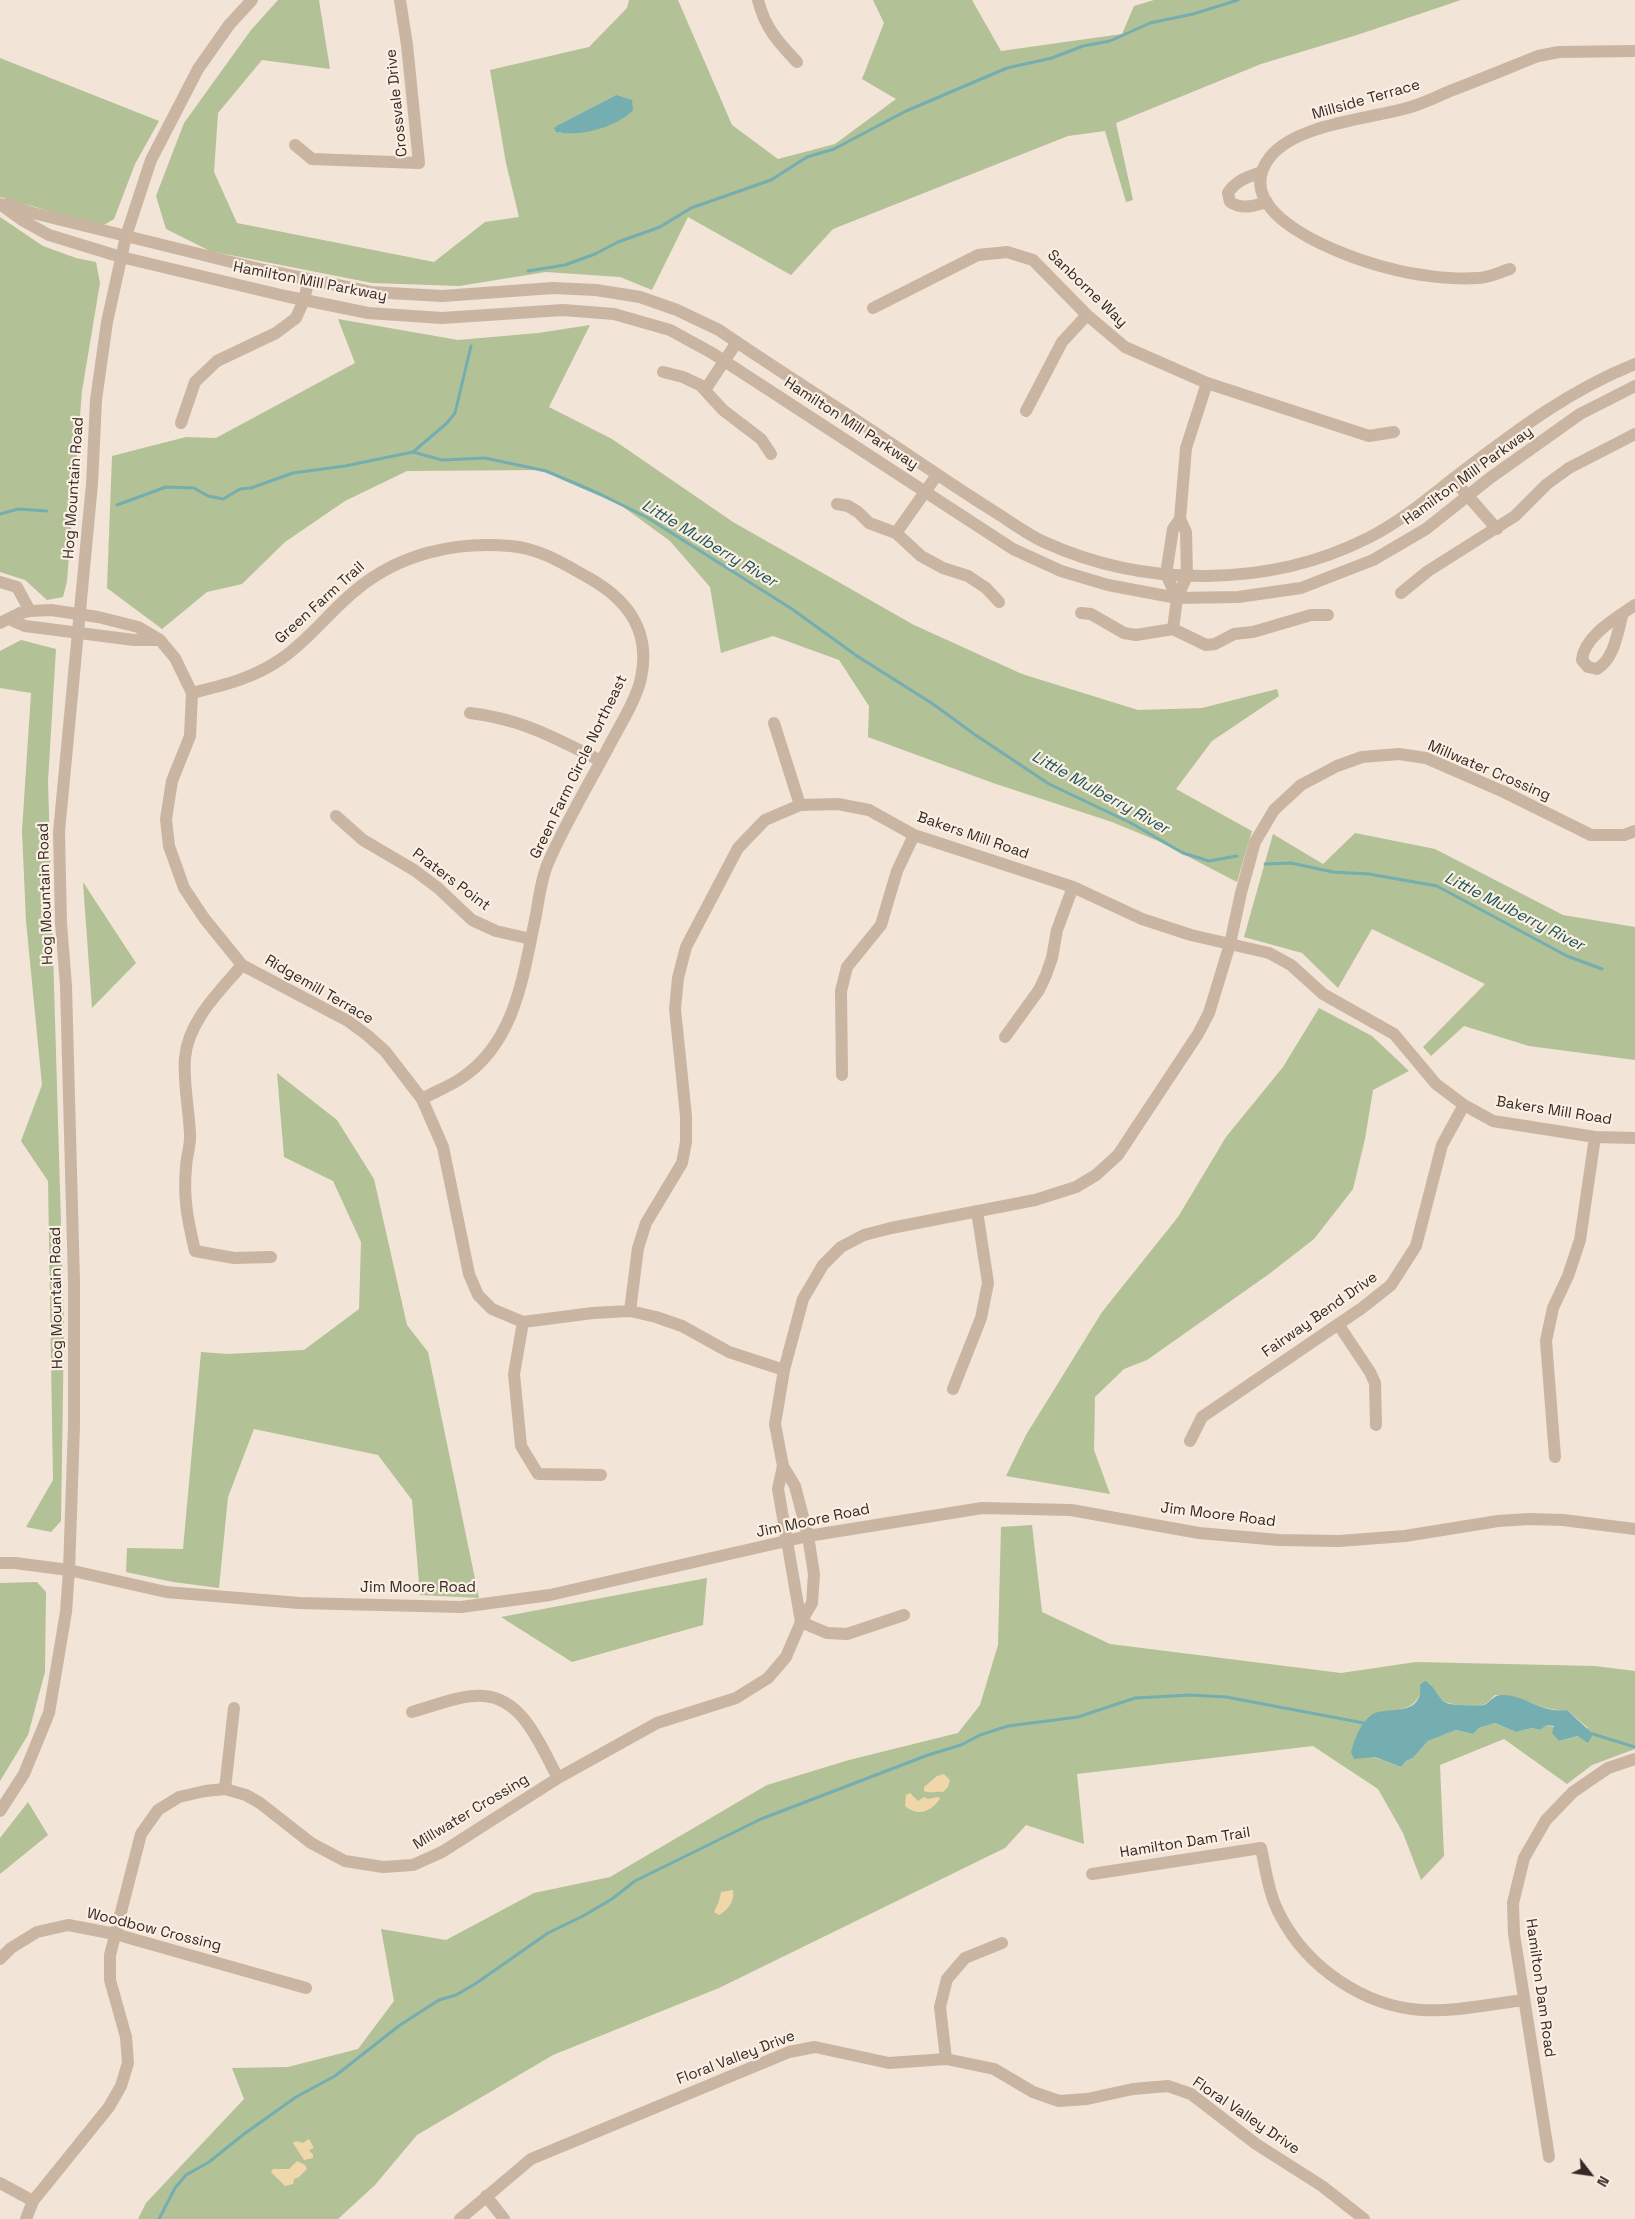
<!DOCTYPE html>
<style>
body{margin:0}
#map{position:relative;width:1635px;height:2219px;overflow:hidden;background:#f2e4d6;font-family:"Space Grotesk",sans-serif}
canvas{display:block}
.north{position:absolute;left:1565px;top:2149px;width:50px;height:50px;-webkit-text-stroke:4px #faefe2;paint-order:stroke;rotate:120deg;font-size:14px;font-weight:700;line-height:20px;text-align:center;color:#342925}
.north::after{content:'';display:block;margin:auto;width:18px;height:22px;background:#342925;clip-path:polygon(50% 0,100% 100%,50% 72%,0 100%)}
</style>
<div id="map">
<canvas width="1635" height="2219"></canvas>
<div class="north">N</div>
</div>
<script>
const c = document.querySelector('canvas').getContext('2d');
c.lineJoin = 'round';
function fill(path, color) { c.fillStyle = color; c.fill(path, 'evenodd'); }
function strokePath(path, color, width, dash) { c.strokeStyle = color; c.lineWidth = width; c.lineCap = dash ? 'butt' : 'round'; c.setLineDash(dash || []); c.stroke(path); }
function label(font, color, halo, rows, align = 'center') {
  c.font = font + ' "Space Grotesk",sans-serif'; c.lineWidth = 4.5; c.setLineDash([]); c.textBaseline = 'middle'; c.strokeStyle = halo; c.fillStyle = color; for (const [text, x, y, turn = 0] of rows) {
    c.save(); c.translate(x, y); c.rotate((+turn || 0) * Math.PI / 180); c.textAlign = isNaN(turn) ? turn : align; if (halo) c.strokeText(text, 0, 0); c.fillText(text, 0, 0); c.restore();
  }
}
const green = new Path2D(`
 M278,0H319L330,69L262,60L218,113L214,172L237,223L434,262L485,222L519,217L506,163L490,70L589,47L627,8L629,0H678L732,125L778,159L835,144L896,99L862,79L884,23L873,0H972L1001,51L1122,34L1134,6L1154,0H1461L1357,35L1261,64L1116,123L1133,200L1126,202L1105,131L1068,136L833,229L791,275L688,217L652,290L620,277L546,272L459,286L372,283L210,251L166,229L156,196L184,123L251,30ZM616,95L562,133H559L560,124Z
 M0,58L159,121L135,164L114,219L102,226L0,197Z
 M0,217L43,246L76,258L96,262L100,283L82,391L67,581L63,597L47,600L25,580L0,572Z
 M338,319L458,340L538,333L590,325L549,407L612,439L733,522L914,625L1022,674L1138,710L1202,708L1277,689L1279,696L1212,741L1176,789L1252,831L1237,882L1158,841L1112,822L993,783L868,737L869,706L839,660L773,636L721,653L710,587L670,541L622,506L541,470L407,471L345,501L285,542L242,584L207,592L162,629L107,588L112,456L186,437L216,438L355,363Z
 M21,640L56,649L48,781L64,1326L61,1521L51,1532L26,1527L53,1480L48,1181L21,1141L42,1085L26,921L22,831L31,693L0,688V651Z
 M1355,833L1435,849L1563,915L1635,927V1060L1529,1046L1464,1026L1431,1056L1423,1047L1485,984L1372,929L1338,988L1302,953L1244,937L1273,834L1323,864Z
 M83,882L136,963L92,1008Z
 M1319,1008L1372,1036L1409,1071L1373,1090L1365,1139L1353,1189L1314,1239L1269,1274L1147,1360L1124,1369L1095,1397L1094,1450L1110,1494L1006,1476L1026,1435L1102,1312L1178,1217L1226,1137L1283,1067Z
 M277,1073L337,1120L374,1179L407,1325L428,1352L479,1598L420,1595L412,1500L378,1455L254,1429L228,1497L219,1588L173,1582L126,1572L127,1548L183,1549L201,1352L228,1354L304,1350L359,1309L361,1242L333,1181L284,1157Z
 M1032,1525L1042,1612L1110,1644L1341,1673L1416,1662L1595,1666L1635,1671V1749L1592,1765L1567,1784L1504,1739L1440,1765L1444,1856L1421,1880L1403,1833L1378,1789L1313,1746L1077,1774L1084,1844L1026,1825L1005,1848L719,1988L553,2055L417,2135L375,2185L338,2219H138L146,2203L244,2099L232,2068L288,2067L358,2049L394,2001L381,1929L446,1940L534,1893L610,1877L767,1785L849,1760L958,1733L980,1705L998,1645L1001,1527ZM1429,1683C1434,1688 1438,1697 1444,1701C1448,1705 1477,1707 1482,1705C1487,1704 1491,1699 1495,1695C1501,1696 1509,1695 1515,1697C1533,1702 1547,1712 1567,1710L1588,1728L1579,1736L1559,1741L1554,1727L1547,1725L1540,1730L1532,1728L1516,1732L1495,1723L1479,1728L1473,1734L1456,1730L1428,1741L1413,1758L1406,1761L1401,1767L1374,1757L1375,1713C1393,1711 1423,1711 1420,1685Z
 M707,1578L703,1625L572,1662L501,1617Z
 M37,1582L46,1592L45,1672L28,1735L0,1781V1583Z
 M28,1802L48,1835L0,1874V1838Z`);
const sand = new Path2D(`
 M944,1774L950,1780L948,1787L943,1792C936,1791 931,1794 924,1791V1787L937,1776Z
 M910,1793L918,1801L924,1797L928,1799L938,1797L940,1799C930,1812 918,1817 905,1806L906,1795Z
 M733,1890C735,1901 728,1910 719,1915L714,1912L719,1901L721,1892Z
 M309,2139L314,2148L309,2150L313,2155V2158L304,2160L293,2143L296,2141L303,2143Z
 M297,2161L305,2165L307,2169L299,2177L294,2179L293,2184L285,2186L271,2172L273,2169H289Z`);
const water = new Path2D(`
 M616,95L632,100L633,110C616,128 579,137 556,132L554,128L560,124Z
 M1425,1681C1436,1685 1438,1702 1450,1704C1454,1705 1481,1706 1484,1705C1492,1701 1493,1694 1504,1695C1525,1695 1540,1713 1567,1710L1593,1734L1588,1743L1578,1736L1559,1741L1552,1733L1554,1726L1547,1725L1540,1730L1532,1728L1516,1732L1495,1723L1479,1728L1473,1734L1456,1730L1428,1741L1413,1758L1406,1761L1401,1767L1375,1757L1354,1759L1351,1752C1355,1739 1360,1722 1373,1714C1387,1706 1423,1718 1420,1685Z`);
const stream = new Path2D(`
 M528,271L565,265L595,254L618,242L660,227L691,208L771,180L807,157L834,149L906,111L1007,68L1052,58L1083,46L1110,41L1150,23L1193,14L1238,0
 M413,452L447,423L455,413L471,346
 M117,505L166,487L194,488L208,496L223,499L240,489L251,488L293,473L345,466L413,452L442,460L485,458L546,471L600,494L648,518L792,609L857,656L933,704L974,734L1049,784L1131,823L1183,853L1209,861L1237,856
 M0,514L18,509L47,511
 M1265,864L1291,863L1333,872L1369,874L1437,886L1567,956L1602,969
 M1593,1734L1635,1747
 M159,2219L175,2188L186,2175L209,2162L244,2134L296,2097L335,2076L400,2025L439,2000L456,1995L475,1984L548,1933L583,1916L612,1899L635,1881L761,1819L928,1755L961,1745L980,1735L1008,1726L1078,1717L1135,1698L1190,1695L1226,1697L1364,1723`);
const minor = new Path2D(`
 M758,0C765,28 778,42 797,62
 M295,145L312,159L419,163L407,45L400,0
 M1262,172C1248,177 1236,180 1228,193L1230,202C1243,210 1253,206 1267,202
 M1510,269C1500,272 1488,278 1478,278C1451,280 1413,275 1388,268C1348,258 1225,215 1270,157C1296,124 1369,119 1407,108C1422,104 1436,97 1450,91C1479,80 1508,68 1538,56L1559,52L1635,51
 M873,308L978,255L1007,252L1033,260L1087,315L1125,347L1207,383L1369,436L1394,432
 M663,372L683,377L700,385L723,410L761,439L771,454
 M705,390L737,342
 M1026,411L1062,342L1087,315
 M181,423L195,382L217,361L276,333L296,318L304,300L309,279
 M1453,479L1497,529
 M837,504L848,506L858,512L869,523L896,533L921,556L943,568L968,576L986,588L999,602
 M1180,519L1186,532L1187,576L1177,598L1166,574L1173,529Z
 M1180,519L1186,448L1207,383
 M896,533L937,475
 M0,582L17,587L30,611
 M1401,593L1428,571L1515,516L1547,484L1569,468L1635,434
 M1081,613L1091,614L1124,633L1136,635L1173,629L1206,645L1215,644L1234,634L1253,632L1311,615H1328
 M1623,613C1617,633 1615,658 1597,669L1588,667L1582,660C1584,636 1616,618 1635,605
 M9,619L25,626L134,640H158
 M0,623L20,613L30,611L51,610L98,617L138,627L160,640L175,658L192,693L190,736L172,781L166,819L169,846L184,888L204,918L242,965L348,1021L367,1035L385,1051L422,1099L443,1147L469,1274L478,1295L492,1309L523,1322L593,1313L630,1311L656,1317L682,1326L729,1352L784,1370
 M1173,629L1177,598
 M192,693C224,685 254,678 281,659C309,640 330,611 356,590C399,554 455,541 510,546C539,548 564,564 589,578C628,600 651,631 641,678C637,699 617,730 607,750C587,787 565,824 548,863C541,879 539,898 536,915C523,975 516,1043 460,1079C448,1087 434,1092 422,1099
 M470,713C522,719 555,738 601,761
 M774,723L800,805
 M336,816L363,840L414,870L438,888L472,920L496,931L531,939
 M242,965C220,991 188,1021 185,1058C183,1083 189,1109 190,1134C191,1145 186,1157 186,1168C183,1199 188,1221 195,1251L234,1258L271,1257
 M1005,1037L1039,990L1046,975L1052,958L1057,930L1073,887
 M842,1075L841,991L847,967L881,925L897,871L914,835
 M630,1311L638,1248L646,1223L682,1163L686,1142V1116L675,1009L678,978L686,947L738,848L765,820L800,805L838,804L869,810L914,835L1073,887L1142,919L1191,935L1269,953L1291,965L1323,994L1394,1034L1436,1084L1464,1105L1493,1121L1595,1137L1635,1138
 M523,1322L514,1374L521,1446L538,1474L601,1475
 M1338,1324L1370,1372L1375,1383L1376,1425
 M953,1389L981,1318L988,1283L977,1211
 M1190,1441L1202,1417L1362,1308L1391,1285L1416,1246L1442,1145L1464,1105
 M1555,1457L1546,1341L1553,1308L1568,1276L1580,1240L1595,1137
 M783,1466L778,1489L801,1622
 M801,1622L827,1633L847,1634L904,1615
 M412,1712C434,1706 461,1694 484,1696C524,1699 541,1747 558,1778
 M225,1789L234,1708
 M1092,1874L1261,1848C1266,1871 1269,1896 1281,1917C1308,1968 1364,2006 1421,2010C1456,2012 1490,2004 1524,2000
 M0,1959L11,1948L37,1932L68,1925L115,1934L306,1988
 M946,2059L940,2007L947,1979L965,1958L1002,1943
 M1549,2157L1514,1934L1513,1903L1524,1858L1546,1820L1573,1792L1608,1768L1635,1759
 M0,2183L33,2201
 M486,2196L504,2219
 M26,2219L33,2201L109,2107L121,2086L128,2063L126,2037L110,1980V1955L141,1834L158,1810L179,1797L205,1791L225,1789L246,1795L260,1803L311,1843L345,1861L383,1867L413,1865L442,1852L558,1778L657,1723L736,1698L768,1678L786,1657L801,1622L812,1603L814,1574L808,1536L795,1486L783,1466L775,1424L784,1370L803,1299L823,1265L841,1247L864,1235L891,1228L1035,1200L1076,1187L1096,1175L1118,1155L1198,1034L1209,1013L1230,944L1241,893L1255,842L1274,810L1301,785L1337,766L1362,757L1399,754L1426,758L1504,792L1591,835H1624L1635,831
 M460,2219L531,2159L789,2052L815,2047L889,2063L946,2059L994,2069L1033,2092L1059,2101L1087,2099L1133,2089L1168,2086L1191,2094L1256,2144L1322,2186L1364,2219`);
const tertiary = new Path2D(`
 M0,204L22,220L49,235L121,257L285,296L368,313L442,318L563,310L614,314L670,330L712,353L1013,549L1061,571L1108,585L1177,598L1238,597L1301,588L1373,560L1426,529L1490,478L1580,414L1635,386
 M7,204L29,212L264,270L371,292L442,296L553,288L596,290L640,297L677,310L719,330C774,368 831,403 886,440C922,464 958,489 995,512C1011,522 1027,534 1044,542C1145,588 1269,588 1368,538C1400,522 1427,499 1454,478C1512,434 1567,391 1635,364
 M0,1563H15L69,1570L166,1592L299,1603L461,1607L550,1595L808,1536L982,1508L1071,1510L1199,1533L1279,1540L1339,1541L1405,1536L1498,1521L1529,1519L1563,1520L1635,1529
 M0,1811L24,1774L49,1713L66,1612L69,1570L74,1426V1282L66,986L61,923L59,832L92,484L96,400L107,322L126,236L151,160L198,69L229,25L252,0`);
const streetNames = [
 ["Millside Terrace",1366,100,-16],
 ["Crossvale Drive",397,103,-96],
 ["Hamilton Mill Parkway",310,282,11],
 ["Sanborne Way",1087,289,44],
 ["Hamilton Mill Parkway",851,424,33],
 ["Hamilton Mill Parkway",1468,476,-36],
 ["Hog Mountain Road",74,488,-86],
 ["Green Farm Trail",320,603,-42],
 ["Green Farm Circle Northeast",579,767,-64],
 ["Millwater Crossing",1489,771,23],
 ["Bakers Mill Road",973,836,19],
 ["Praters Point",451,880,37],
 ["Hog Mountain Road",46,894,-92],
 ["Ridgemill Terrace",319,990,30],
 ["Bakers Mill Road",1554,1111,9],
 ["Hog Mountain Road",57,1298,-91],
 ["Fairway Bend Drive",1320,1315,-35],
 ["Jim Moore Road",1218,1515,7],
 ["Jim Moore Road",813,1521,-12],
 ["Jim Moore Road",418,1588],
 ["Millwater Crossing",471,1812,-31],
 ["Hamilton Dam Trail",1185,1843,-9],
 ["Woodbow Crossing",154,1930,14],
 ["Hamilton Dam Road",1540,1988,82],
 ["Floral Valley Drive",736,2058,-21],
 ["Floral Valley Drive",1246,2116,34]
];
const waterNames = [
 ["Little Mulberry River",709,544,31],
 ["Little Mulberry River",1100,793,29],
 ["Little Mulberry River",1514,912,27]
];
fill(green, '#b3c196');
fill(sand, '#f0d7aa');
fill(water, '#74aeb0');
strokePath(stream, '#74aeb0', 3);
strokePath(minor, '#cab4a2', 12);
strokePath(tertiary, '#cab4a2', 12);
label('15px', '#342925', '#faefe2', streetNames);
label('italic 16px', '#195457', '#faefe2', waterNames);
</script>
